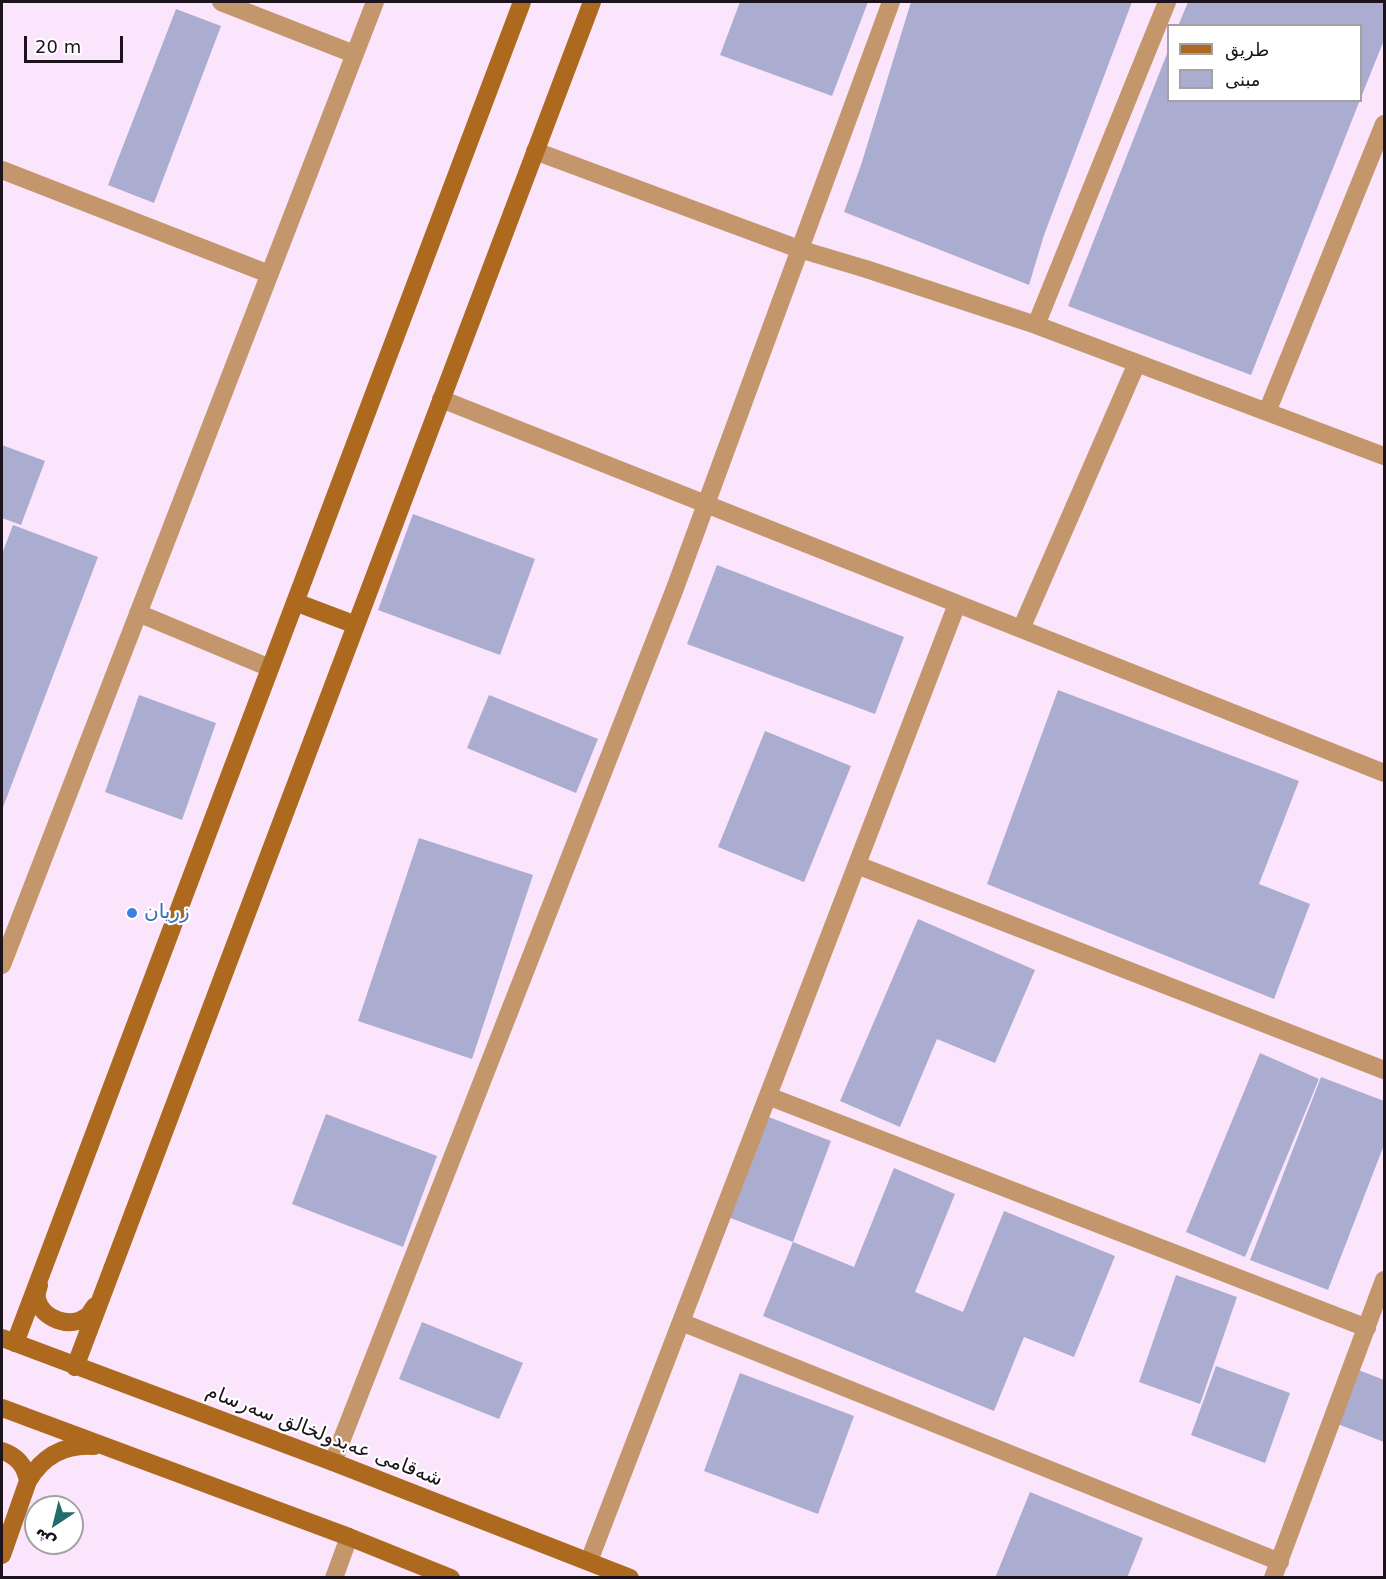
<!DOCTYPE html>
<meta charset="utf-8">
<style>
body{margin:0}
#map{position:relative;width:1386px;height:1579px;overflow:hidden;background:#fbe5fc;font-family:"DejaVu Sans",Cairo,sans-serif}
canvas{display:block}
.frame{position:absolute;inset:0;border:3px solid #1c131d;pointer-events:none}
.legend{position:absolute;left:1167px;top:24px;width:195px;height:78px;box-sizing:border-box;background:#fff;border:2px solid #a4a1a5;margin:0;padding:8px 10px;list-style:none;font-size:18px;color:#1c131d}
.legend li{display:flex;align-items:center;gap:12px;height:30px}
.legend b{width:30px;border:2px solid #a4a1a5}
.north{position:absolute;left:24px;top:1495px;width:60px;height:60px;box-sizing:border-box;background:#fff;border:2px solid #a4a1a5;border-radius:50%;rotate:215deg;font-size:16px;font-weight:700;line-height:24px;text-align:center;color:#1c131d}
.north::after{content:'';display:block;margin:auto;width:21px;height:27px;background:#226d6b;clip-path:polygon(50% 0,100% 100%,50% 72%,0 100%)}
.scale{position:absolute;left:24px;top:36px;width:99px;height:27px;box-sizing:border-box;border:3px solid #1c131d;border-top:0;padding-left:8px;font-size:18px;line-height:21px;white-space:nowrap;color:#1c131d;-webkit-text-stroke:4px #fff;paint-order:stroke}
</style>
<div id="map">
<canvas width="1386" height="1579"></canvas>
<div class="frame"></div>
<ul class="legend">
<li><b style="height:8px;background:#ad6a1f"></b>طريق</li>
<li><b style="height:16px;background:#aaadcf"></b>مبنى</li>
</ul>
<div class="north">ش</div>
<div class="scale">20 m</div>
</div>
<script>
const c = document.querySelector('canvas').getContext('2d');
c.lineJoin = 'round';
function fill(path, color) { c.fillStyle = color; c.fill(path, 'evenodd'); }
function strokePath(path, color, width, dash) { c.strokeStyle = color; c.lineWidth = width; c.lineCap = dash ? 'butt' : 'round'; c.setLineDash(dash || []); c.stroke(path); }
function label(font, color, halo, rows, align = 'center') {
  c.font = font + ' "DejaVu Sans",Cairo,sans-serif'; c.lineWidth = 4.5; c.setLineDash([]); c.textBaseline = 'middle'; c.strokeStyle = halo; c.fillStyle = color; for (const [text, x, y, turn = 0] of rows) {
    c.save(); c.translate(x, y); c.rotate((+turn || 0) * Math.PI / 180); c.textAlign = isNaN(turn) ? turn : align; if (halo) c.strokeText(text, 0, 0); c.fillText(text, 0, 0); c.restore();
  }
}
const building = new Path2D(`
 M740,2H868L832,96L720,55Z
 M911,2H1132L1044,235L1029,285L844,212L861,165Z
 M1188,2H1384V40L1360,100V26H1178Z
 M176,9L221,26L154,203L108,185Z
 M1168,51V100H1360L1251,375L1068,306Z
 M2,445L45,461L21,525L2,518Z
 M413,514L535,559L500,655L378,610Z
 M13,525L98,557L2,810V554Z
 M717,565L904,637L875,714L687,644Z
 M1058,690L1299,781L1259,884L1310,904L1274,999L987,884Z
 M139,695L216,723L182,820L105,792Z
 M489,695L598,739L576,793L467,748Z
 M765,731L851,766L804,882L718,847Z
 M419,838L533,875L472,1059L358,1021Z
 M918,919L1035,970L995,1063L937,1039L900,1127L840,1101Z
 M1260,1053L1319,1079L1245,1257L1186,1232Z
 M1321,1077L1384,1101V1145L1328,1290L1250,1260Z
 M326,1114L437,1156L403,1247L292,1204Z
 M766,1116L831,1141L793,1242L728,1217Z
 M894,1168L955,1194L915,1292L963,1312L1004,1211L1115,1256L1074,1357L1024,1337L994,1411L763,1316L793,1242L854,1267Z
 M1176,1275L1237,1297L1200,1404L1139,1382Z
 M422,1322L523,1363L499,1419L399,1379Z
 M1216,1366L1290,1393L1265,1463L1191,1435Z
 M1356,1369L1384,1380V1442L1335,1423Z
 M740,1373L854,1416L818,1514L704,1471Z
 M1030,1492L1143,1538L1127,1578H995Z`);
const street = new Path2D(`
 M221,2L354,54
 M535,151L799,249L866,269L1036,325L1384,456
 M2,170L269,274
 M1036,325L1167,2
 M441,399L1384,773
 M1267,412L1384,124
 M138,613L270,668
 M1021,629L1137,363
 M857,865L1384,1070
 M2,965L375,2
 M768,1096L1367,1328
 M681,1322L1280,1562
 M333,1462L674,591L891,2
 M589,1561L957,604
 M334,1578L349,1537
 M1273,1578L1384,1280`);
const secondary = new Path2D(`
 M295,602L356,625
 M39,1285C38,1289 36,1295 37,1299C42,1319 70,1329 86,1317C90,1315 92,1309 95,1306
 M2,1338L333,1462L630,1578
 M15,1343L522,2
 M75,1367L592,2
 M2,1408L349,1537L451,1578
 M2,1451C17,1456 25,1465 28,1481
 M2,1555L28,1481C43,1456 64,1444 94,1446`);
const markers = [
 [132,913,6,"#3f7fe0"]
];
const shopNames = [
 ["زریان",144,913]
];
const streetNames = [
 ["شەقامی عەبدولخالق سەرسام",324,1436,21]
];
fill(building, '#aaadcf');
strokePath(street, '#c4966c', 18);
strokePath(secondary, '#ad6a1f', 18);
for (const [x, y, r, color] of markers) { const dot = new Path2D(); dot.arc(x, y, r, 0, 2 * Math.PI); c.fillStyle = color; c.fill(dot); strokePath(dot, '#fff', 2); }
label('20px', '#366cbe', '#fff', shopNames, 'left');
label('20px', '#1c131d', '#fff', streetNames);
</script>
